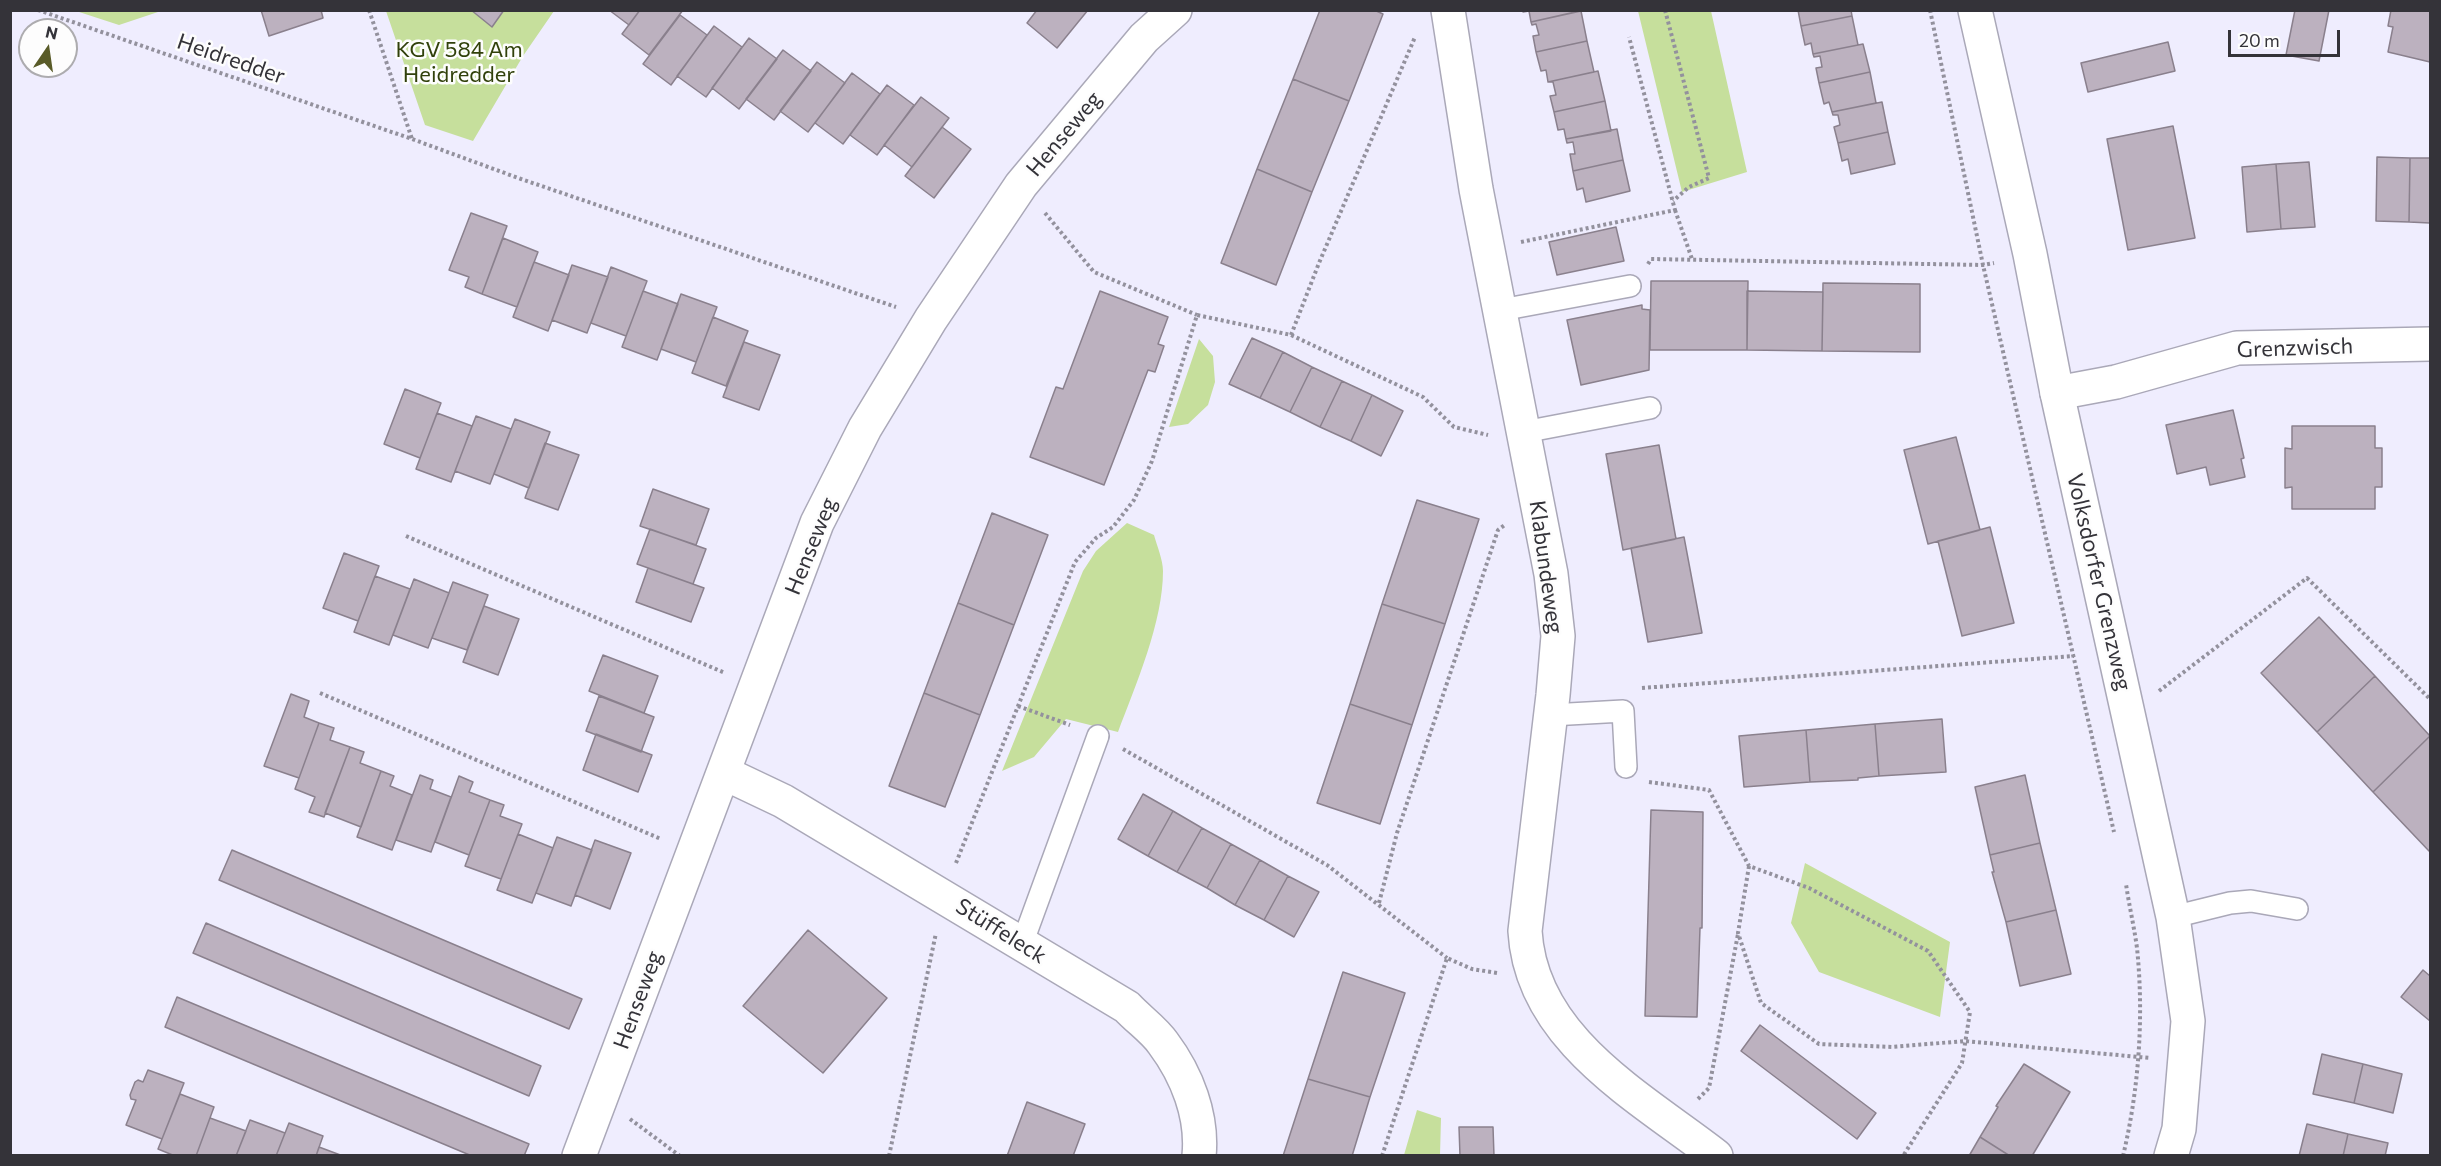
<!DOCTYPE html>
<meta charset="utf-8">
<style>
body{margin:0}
#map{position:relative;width:2441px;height:1166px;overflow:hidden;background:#efedfe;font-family:Commissioner,sans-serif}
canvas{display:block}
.frame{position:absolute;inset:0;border:12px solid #343339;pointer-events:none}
.north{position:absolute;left:18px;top:18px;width:60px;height:60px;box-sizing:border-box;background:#fdfdfd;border:2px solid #adacaf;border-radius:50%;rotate:13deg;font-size:16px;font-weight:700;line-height:24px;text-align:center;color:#343339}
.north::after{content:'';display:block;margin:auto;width:21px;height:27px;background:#595b28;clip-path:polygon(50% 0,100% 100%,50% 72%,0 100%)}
.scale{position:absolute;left:2228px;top:30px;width:112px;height:27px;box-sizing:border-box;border:3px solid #343339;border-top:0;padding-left:8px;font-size:18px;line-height:21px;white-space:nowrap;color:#343339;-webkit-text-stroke:4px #fdfdfd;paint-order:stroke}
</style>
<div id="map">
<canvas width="2441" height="1166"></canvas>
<div class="frame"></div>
<div class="north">N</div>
<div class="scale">20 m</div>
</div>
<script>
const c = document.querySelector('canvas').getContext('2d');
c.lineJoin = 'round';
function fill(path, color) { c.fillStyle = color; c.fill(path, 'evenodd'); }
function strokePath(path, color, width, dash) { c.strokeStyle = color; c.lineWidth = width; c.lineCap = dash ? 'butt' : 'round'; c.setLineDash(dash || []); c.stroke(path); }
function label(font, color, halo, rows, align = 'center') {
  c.font = font + ' Commissioner,sans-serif'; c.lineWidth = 5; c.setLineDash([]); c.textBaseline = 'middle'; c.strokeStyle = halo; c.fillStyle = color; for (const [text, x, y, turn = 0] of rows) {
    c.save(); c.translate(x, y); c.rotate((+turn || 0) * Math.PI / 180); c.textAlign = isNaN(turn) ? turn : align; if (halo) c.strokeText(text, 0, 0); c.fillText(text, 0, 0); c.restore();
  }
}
const green = new Path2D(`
 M76,11H161L119,25Z
 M386,11H554L523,56L473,141L425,125Z
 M1638,11H1711L1747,172L1682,192Z
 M1199,339L1213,356L1215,382L1208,405L1188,424L1169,427Z
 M1127,523L1154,535C1157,546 1163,560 1163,571C1163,622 1136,684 1118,732L1066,719L1034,757L1002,771L1083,571L1096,551Z
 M1805,863L1950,942L1940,1017L1819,972L1791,923Z
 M1417,1110L1441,1118L1440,1155H1404Z`);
const building = new Path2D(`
 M261,10H321L323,18L269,36Z
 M471,10H504L492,27Z
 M609,10H640L629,25Z
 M640,10H683L649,55L622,34Z
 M1037,10H1088L1057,48L1027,23Z
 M1320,10H1374L1383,14L1349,101L1293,79Z
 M1522,10H1575V12L1531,22L1529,11L1523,12Z
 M1798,10H1851L1852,16L1801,26Z
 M2295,10H2329L2319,61L2286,55Z
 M2391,10H2430V62L2388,52L2393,27L2388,26Z
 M1581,11L1587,41L1536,52L1533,36L1539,35L1536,24L1532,25L1531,22Z
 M680,15L707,35L671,85L643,64Z
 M1852,16L1858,45L1813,54L1811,43L1805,45L1801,26Z
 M714,26L742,47L706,97L677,76Z
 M749,38L777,59L739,109L712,88Z
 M1587,41L1594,72L1548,82L1546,70L1541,71L1536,52Z
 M2168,42L2175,71L2088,92L2081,63Z
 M1863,44L1870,72L1819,83L1816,68L1822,67L1820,56L1814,57L1813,54Z
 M783,50L811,71L774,120L746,99Z
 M817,62L845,83L808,132L780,111Z
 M1598,71L1605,101L1554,112L1550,96L1556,95L1553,82H1548Z
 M1870,72L1876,103L1832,112L1829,102L1824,104L1819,83Z
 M852,73L880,94L843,144L815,123Z
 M1293,79L1349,101L1312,192L1257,169Z
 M887,85L914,105L877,155L850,135Z
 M921,97L949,118L912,167L884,145Z
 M1605,101L1611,131L1566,139L1564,129L1558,130L1554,112Z
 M1882,102L1888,132L1838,143L1834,127L1840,125L1838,115H1833L1832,112Z
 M2173,126L2195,238L2128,250L2107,139Z
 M942,127L971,149L934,198L905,176Z
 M1617,129L1623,160L1573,171L1570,154H1575L1573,142L1567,143L1566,139Z
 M1888,132L1895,164L1851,174L1848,159L1842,161L1838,143Z
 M2377,157L2410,158L2409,222L2376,221Z
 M2410,158H2430V223L2409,222Z
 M1623,160L1630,191L1586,202L1583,188L1577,190L1573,171Z
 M2309,162L2315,227L2281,229L2276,164Z
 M2276,164L2281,229L2247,232L2242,167Z
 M1257,169L1312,192L1276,285L1221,263Z
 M471,213L507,226L482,294L465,287L469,277L449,270Z
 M1616,227L1624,261L1557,275L1549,242Z
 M503,238L538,252L517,307L482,294Z
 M534,262L569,275L548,331L513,317Z
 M572,265L608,277L587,333L552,320Z
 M611,267L647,281L626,336L591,323Z
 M1651,281H1748L1747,350H1650Z
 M1823,283L1920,284V352L1822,351Z
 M643,291L678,304L657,360L622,347Z
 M1100,291L1168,317L1158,344L1164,346L1155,372L1148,370L1104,485L1030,457L1056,387L1063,389Z
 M1747,291L1823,292L1822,351L1747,350Z
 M681,294L717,307L696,362L661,349Z
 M1642,305V309L1650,310L1649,370L1581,385L1567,320Z
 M713,317L748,331L726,386L692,373Z
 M1252,338L1283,352L1260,398L1229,384Z
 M744,342L780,355L759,410L723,397Z
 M1283,352L1312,367L1290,412L1260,398Z
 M1312,367L1342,381L1320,427L1290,412Z
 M1342,381L1372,395L1351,441L1320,427Z
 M405,389L441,403L420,458L384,444Z
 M1372,395L1403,411L1381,456L1351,441Z
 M2233,410L2244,458L2241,459L2245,477L2210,485L2206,467L2177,474L2166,425Z
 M437,413L472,426L451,482L416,469Z
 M476,416L511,429L490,484L455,471Z
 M515,419L550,432L529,488L494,474Z
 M2292,426H2375V448H2382V487H2375V509H2292V487L2285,488V448L2292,449Z
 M1956,437L1980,530L1928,544L1904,450Z
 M545,443L579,455L558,510L525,498Z
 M1659,445L1676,539L1623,550L1606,454Z
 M653,489L709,509L696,545L640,526Z
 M1417,500L1479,519L1445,624L1382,604Z
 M992,513L1048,535L1014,625L958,603Z
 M1990,527L2014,623L1962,636L1938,541Z
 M650,529L706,549L693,584L637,564Z
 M1684,537L1702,633L1648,642L1631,548Z
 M344,553L379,566L358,621L323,608Z
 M648,568L704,588L691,622L636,602Z
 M375,576L410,589L389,645L354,632Z
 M414,579L449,593L428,648L393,635Z
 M453,582L488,595L467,650L432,638Z
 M958,603L1014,625L980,715L924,693Z
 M1382,604L1445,624L1412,725L1350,704Z
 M484,606L519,619L498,675L463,662Z
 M2319,617L2375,676L2317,732L2261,673Z
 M603,655L658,676L644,713L589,691Z
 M2375,676L2430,736L2373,792L2317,732Z
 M924,693L980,715L945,807L889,786Z
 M291,694L309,701L304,717L319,723L299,778L264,766Z
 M599,696L654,717L641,752L586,731Z
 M1350,704L1412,725L1380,824L1317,803Z
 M1942,719L1946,772L1879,776L1875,724Z
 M319,723L334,728L330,740L350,747L324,817L309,812L315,797L295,789Z
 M1875,724L1879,776L1858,778V780L1810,782L1806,730Z
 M1806,730L1810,782L1744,787L1739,736Z
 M596,734L652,755L638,792L583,770Z
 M2430,736V850L2429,851L2373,792Z
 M350,747L364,752L360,763L381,771L361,827L325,813Z
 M381,771L394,776L390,786L412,795L392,850L357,837Z
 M420,775L433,780L430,789L451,797L431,852L396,840Z
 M2025,775L2040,843L1990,855L1975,787Z
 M459,776L473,782L469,792L490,800L469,855L435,842Z
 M1143,794L1173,811L1148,856L1118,839Z
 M490,800L504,805L500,816L522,824L501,879L465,866Z
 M1651,810L1703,812L1702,928H1700L1697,1017L1645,1016Z
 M1173,811L1202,828L1177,872L1148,856Z
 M1202,828L1231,844L1207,888L1177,872Z
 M518,834L553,848L532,903L497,890Z
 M557,837L592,850L571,906L536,893Z
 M595,840L631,853L610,909L575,895Z
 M2040,843L2056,910L2006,922L1992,872H1994L1990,855Z
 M1231,844L1260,860L1235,905L1207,888Z
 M232,850L582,999L569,1029L219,880Z
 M1260,860L1288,876L1264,920L1235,905Z
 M1288,876L1319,892L1294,937L1264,920Z
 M2056,910L2071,974L2020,986L2006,922Z
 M206,923L541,1066L529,1096L193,953Z
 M808,930L887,998L823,1073L743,1006Z
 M2423,970L2430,976V1021L2401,997Z
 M1343,972L1405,993L1370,1097L1308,1079Z
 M177,997L529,1144L524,1156H472L165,1027Z
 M1760,1025L1876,1113L1857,1139L1741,1051Z
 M2322,1054L2363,1064L2354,1103L2313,1094Z
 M2024,1064L2070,1092L2032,1156H2010L1980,1137L1998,1107L1996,1106Z
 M2363,1064L2402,1074L2393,1113L2354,1103Z
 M148,1070L184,1083L162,1139L126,1125L136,1100L131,1099L130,1095L135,1082L138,1080L143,1082Z
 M1308,1079L1370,1097L1352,1156H1283Z
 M180,1094L214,1107L196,1156H175L158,1149Z
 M1027,1102L1085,1124L1073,1156H1007Z
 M210,1118L246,1131L236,1156H196Z
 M250,1120L285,1133L276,1156H236Z
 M289,1123L323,1136L316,1156H276Z
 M2307,1124L2348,1134L2343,1156H2299Z
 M1459,1127H1493L1494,1156H1460Z
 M2348,1134L2388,1143L2385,1156H2343Z
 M1980,1137L2010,1156H1969Z
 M319,1147L343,1156H316Z`);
const path = new Path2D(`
 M38,10L412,139L521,179L896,307
 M369,10L412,139
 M1665,10L1709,178L1689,187L1673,201
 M1930,10L1983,265L2114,832
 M1675,210L1692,259
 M1045,213L1094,272L1197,315
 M1521,242L1675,210L1629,37
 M1648,264L1651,259L1983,265L1994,263
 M1291,335L1319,263L1415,37
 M406,536L725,673
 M1642,688L2074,656
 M2159,691L2307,578L2430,699
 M320,693L661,839
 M1018,706L1070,725
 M1123,749L1327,865L1447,958
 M1649,782L1709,790L1749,866L1809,888L1928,951L1970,1012L1962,1063L1903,1156
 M956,863L1075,562L1096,538L1113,527L1134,500L1152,461L1197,315L1291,335L1423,397L1454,427L1488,435
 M1749,866L1738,933L1761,1003L1819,1044L1892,1047L1965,1041L2150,1058
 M1379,903L1397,833L1498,530L1506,524
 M1698,1099L1709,1088L1738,934
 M630,1119L680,1156
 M889,1156L936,933
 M1382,1156L1447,958L1472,969L1497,973
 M2123,1156C2139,1089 2144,1016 2137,948C2134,926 2129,905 2126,884`);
const lane = new Path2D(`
 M1501,310L1630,286
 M1524,432L1650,408
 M1551,715L1623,711L1626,767
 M2173,917L2230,903L2251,901L2297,909
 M1022,944L1098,736`);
const street = new Path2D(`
 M1448,10L1476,189L1551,574L1558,636L1553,695L1525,931C1531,1039 1640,1097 1716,1156
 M2057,393L2116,382L2237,348L2430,344
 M724,773L783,801L1127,1007C1138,1019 1154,1030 1163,1043C1187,1075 1203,1116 1199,1156
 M579,1156L817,523L865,428L931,319L1021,185L1144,38L1175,10`);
const secondary = new Path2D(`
 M1975,10L2030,254L2057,393L2173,917L2188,1021L2179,1129L2171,1156`);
const parkNames = [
 ["KGV 584 Am",459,50],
 ["Heidredder",459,75]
];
const streetNames = [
 ["Heidredder",231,59,19],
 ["Henseweg",1064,134,-50],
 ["Grenzwisch",2295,348,-2],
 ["Henseweg",811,546,-68],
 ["Klabundeweg",1546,567,82],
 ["Volksdorfer Grenzweg",2099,582,77],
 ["Stüffeleck",1001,931,32],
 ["Henseweg",638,1000,-70]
];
fill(green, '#c6df9c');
fill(building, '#bcb1bf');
strokePath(building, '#8a808d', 1.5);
strokePath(lane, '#aaa8b8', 24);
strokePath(street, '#aaa8b8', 36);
strokePath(secondary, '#aaa8b8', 36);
strokePath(path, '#93919d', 4, [3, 3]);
strokePath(lane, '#fff', 21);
strokePath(street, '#fff', 33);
strokePath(secondary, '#fff', 33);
label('22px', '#31410b', '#fdfdfd', parkNames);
label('22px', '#343339', '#fdfdfd', streetNames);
</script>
